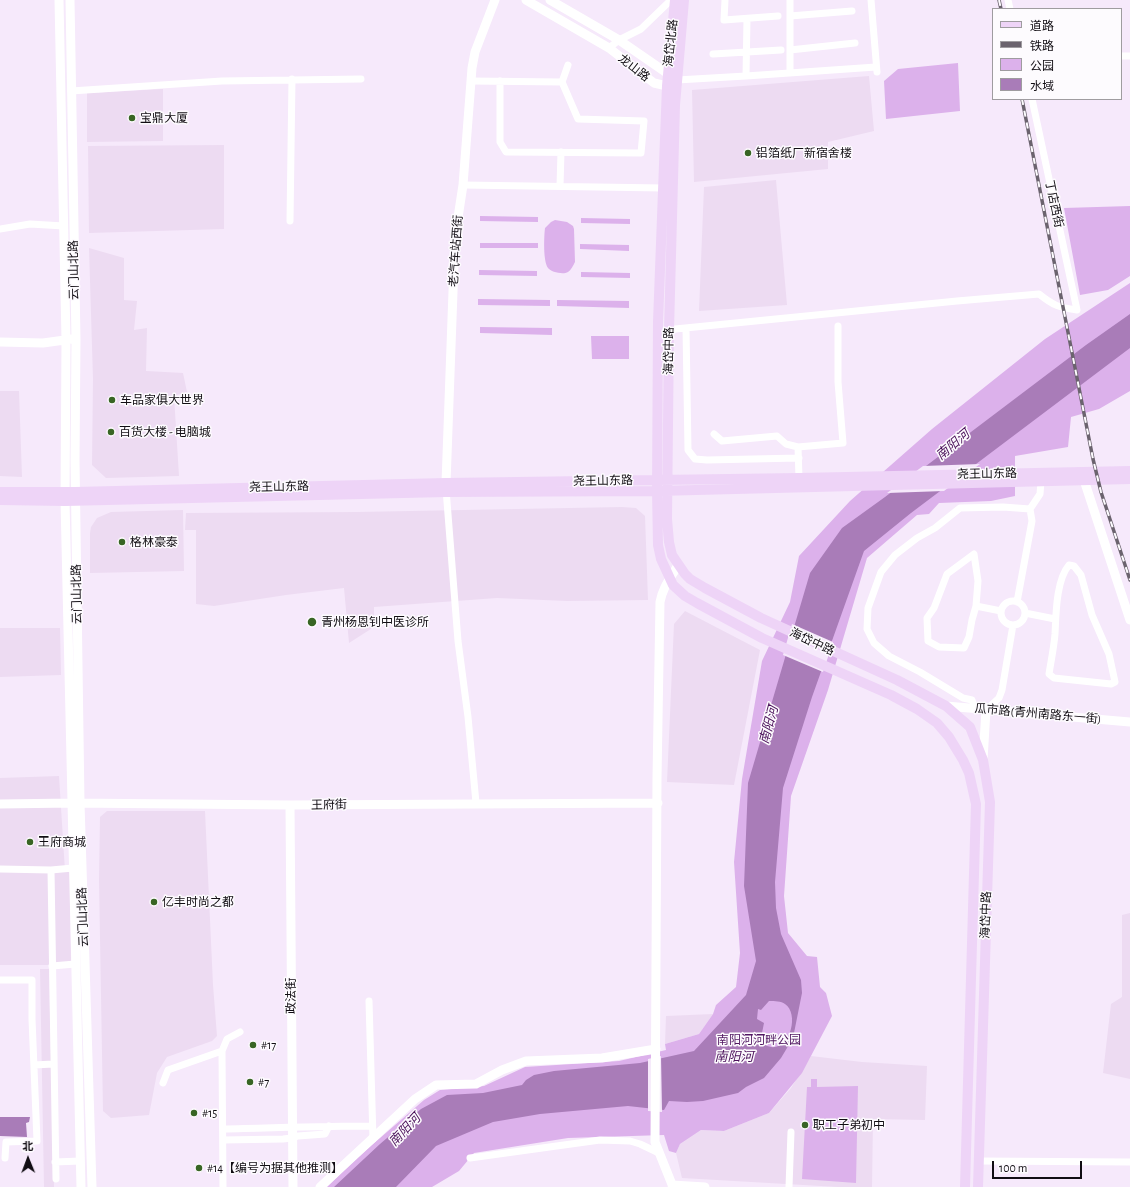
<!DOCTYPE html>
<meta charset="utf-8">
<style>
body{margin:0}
#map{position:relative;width:1130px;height:1187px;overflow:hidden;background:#f6e9fb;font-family:"Alegreya Sans","Noto Sans SC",sans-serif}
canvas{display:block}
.legend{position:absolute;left:992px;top:8px;width:130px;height:92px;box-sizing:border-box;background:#fdfbfe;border:1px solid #9f9ca0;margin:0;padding:5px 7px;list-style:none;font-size:12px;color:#110d13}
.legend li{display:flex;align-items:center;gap:8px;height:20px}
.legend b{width:20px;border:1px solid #9f9ca0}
.north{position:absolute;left:8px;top:1139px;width:40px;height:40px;-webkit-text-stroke:3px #fdfbfe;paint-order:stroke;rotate:359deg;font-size:11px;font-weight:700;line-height:16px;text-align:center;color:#110d13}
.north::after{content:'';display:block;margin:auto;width:14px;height:18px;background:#110d13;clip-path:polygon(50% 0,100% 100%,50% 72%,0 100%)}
.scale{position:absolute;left:992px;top:1161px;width:90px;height:18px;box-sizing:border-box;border:2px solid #110d13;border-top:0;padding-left:5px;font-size:12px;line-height:14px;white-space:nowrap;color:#110d13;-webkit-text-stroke:3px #fdfbfe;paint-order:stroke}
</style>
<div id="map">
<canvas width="1130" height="1187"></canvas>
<ul class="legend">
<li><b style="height:5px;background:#eed4f7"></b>道路</li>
<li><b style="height:5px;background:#6b636e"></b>铁路</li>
<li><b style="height:11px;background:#dcb1eb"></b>公园</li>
<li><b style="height:11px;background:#a97cb8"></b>水域</li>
</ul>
<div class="north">北</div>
<div class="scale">100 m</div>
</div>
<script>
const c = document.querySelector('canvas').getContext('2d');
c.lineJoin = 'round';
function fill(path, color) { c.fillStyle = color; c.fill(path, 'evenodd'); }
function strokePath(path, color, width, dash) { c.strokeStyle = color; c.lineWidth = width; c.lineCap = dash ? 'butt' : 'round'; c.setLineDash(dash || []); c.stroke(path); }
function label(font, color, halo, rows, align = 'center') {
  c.font = font + ' "Alegreya Sans","Noto Sans SC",sans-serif'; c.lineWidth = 3; c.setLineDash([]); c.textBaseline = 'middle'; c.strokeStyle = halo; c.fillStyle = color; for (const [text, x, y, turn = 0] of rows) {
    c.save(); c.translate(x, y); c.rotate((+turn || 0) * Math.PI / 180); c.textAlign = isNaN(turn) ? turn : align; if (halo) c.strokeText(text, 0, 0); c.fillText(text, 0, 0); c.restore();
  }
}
const built = new Path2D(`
 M869,76L874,131L828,142V169L694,182L692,90Z
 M163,89V141L87,142V93Z
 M224,145V229L89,233L88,146Z
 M776,180L787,305L699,311L704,187Z
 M89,248L124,258V300L137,301L134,330L147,328L146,371L183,373L187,392L174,396L179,476L106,478L92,465L93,379Z
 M0,391H19L22,477L0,476Z
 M622,507L636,508L645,516L648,600L567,601L497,598L374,607V627L349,643L344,588L286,595L214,606L196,604V530H185L186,513L357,512Z
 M183,510L184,571L90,573V533L91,527L97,518L111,512Z
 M685,611L760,650L734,785L667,782L674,624Z
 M0,628H60L61,675L0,677Z
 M59,776L65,871L70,872L71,962L51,965H0V778Z
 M107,811H205L213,985L217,1036L212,1041L167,1057L157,1073L149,1115L111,1118L103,1111L99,880L100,817Z
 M1130,913V1079L1103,1073L1111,1004L1122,997V915Z
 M40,969H49L54,1187H44Z
 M713,1014L699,1034L665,1044L666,1016Z
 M811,1056L862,1062L927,1066L925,1120L873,1119L872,1187H838L682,1178L676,1153L680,1144L701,1130L724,1131L769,1113L791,1088Z`);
const green = new Path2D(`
 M958,63L960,111L886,119L884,81L898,69Z
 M1130,206V276L1108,290L1080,295L1064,208Z
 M480,216L538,217V222L480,221Z
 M581,218L630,219V224L581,223Z
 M555,220L567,222L573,226L574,229L575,262C573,266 571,270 568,272C563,275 551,272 548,268C543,261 544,236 545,228L551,222Z
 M480,243H538V248H480Z
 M580,244L629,245V251L580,249Z
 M479,270L537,271V276L479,275Z
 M581,272L630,273V278L581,277Z
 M1130,283V391L1099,409L1071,417L1068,447L1015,456V496L991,501L939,503L929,514L917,515L867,558L828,690L791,796L784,896L788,933L807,956L817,957L820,987L826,993L832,1016L802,1073L769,1113L724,1131L701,1130L680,1144L676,1153L669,1151L664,1135L568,1138L474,1153L459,1171L432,1187H327L358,1157L424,1100L440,1090L484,1086L525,1067L619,1061L666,1050L665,1044L699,1034L713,1014L716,1005L736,987L740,953L734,862L742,779L762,661L790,602L799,556L850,501L932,429L1045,339Z
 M478,299L550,300V306L478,305Z
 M557,300L629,301V308L557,306Z
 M480,327L552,328V335L480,333Z
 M591,336H629V359H592Z
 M811,1079H817V1087L858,1086L856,1183L802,1179L807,1087H811Z`);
const water = new Path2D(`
 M1130,314V348L911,513L864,551L812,697L783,788L775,882L776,908L781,934L801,980L802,993L793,1038L781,1058L764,1078L746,1087L738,1093L703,1101L687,1102L669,1101L664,1110L628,1106L540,1114L493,1122L436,1146L396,1187H334L380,1144L421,1109L447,1095L483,1093L522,1085L526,1080L534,1075L554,1071L640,1063L694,1051L746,995L756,961L744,886L748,783L810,573L842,528L885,497L1086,345ZM769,1001C775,1001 781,1001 785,1004C801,1015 788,1057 765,1045L762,1033L764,1023L757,1019L758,1009L761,1010Z
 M0,1117H30L29,1122L26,1123L27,1137L0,1136Z`);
const pier = new Path2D(`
 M980,464L944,491L887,493L923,466Z
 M792,624L833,642L823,672L783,655Z
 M661,1056L662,1112L648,1111V1059Z`);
const street = new Path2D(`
 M725,0L724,20L778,16
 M790,0V73
 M871,0L877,72
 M1008,0L1010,9
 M790,16L852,11
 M609,48L619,40L641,29L671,0
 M790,50L855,43
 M713,54L781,50
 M1121,56H1130
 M746,76L747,19
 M677,80L746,76L876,67
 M471,81L562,82
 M500,81V142L506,152L641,153L644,121L578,119L562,82L568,65
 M71,91L222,81L361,79
 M463,185L663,188
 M560,186L561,152
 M290,221L292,79
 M0,229L30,224L64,226
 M686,328L688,450L695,459L707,460L799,458
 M665,330L957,301L1039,294C1054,306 1058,307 1077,310L1032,99
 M714,434L722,441L777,436L786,444L798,447L843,443L838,382V326
 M798,447L799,478
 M446,489L458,641L468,717L476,803
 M974,554L978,581L976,606L972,620L969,637L964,648L939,647L928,641L927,618L934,608L947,574Z
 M1069,565L1074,566L1081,575L1092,615L1109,654L1115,682L1111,684L1054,678L1049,674C1051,661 1054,647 1055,634C1056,615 1056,580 1069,565Z
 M1001 613a12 12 0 1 1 24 0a12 12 0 1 1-24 0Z
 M1017,602L1032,521L1030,509L1040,494L1041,481
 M976,606L1001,611
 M1025,613L1055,619
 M975,709L972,700L963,698L920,672L889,656L874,643L867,629L868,608L881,572L895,555L917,538L935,528L960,508L1003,507L1030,509
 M986,710L999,698L1002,690L1013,625
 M0,869L51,870L73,868
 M51,870L56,1179
 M52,966L75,964
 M0,980H32V1019L37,1141L6,1142L5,1158
 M369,1001L373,1139
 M222,1051L223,1187
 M34,1065L53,1064
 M163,1083L168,1070L222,1051L227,1039L240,1032
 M223,1129C273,1128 322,1126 372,1126
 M223,1140L283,1139L292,1138L298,1136L325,1134L329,1126
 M470,1158L600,1140L630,1141L640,1144L659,1153
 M979,1161L1130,1162
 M55,1162L80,1161
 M789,1187L791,1132`);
const secondary = new Path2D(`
 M59,0L66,340L65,501L81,1187
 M70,0L76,339L75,460L80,803L92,1187
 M526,0L609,48L654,83L667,86L677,80L619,40L550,0
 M0,342L43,343L72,339
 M1084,480L1130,620
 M446,483L455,237L463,185L472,68L475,52L495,0
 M946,706L1130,722
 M983,760L986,710
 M0,804L72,803L290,805L658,803
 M290,805L293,1187
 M672,1185L705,1187
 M320,1187L415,1099L436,1085L476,1084L502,1070L526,1061L602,1058L656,1049
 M673,1187L655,1142L657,778L660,602C663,586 671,578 678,565`);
const primary = new Path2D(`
 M675,0L667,86L658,322L657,491L658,545L661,559L673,585L685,596L697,603L762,638L891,695L917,709L937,723L949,737L963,760L969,773L976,804L965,1187
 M684,0L675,105L669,330L667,519L669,542L672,555L685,574L690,579L705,588L761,618L897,680L946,706L970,727L983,760L990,802L978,1187
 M0,492H75L446,483L799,478L1130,471
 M0,500L65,501L446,492L657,491L1130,479`);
const rail = new Path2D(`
 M999,0L1001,9
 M1022,99L1093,459L1101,492L1130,580`);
const markers = [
 [132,118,4,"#386524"],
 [748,153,4,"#386524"],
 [112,400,4,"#386524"],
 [111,432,4,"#386524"],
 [122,542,4,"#386524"],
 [312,622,5,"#386524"],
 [30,842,4,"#386524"],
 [154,902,4,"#386524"],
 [253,1045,4,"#386524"],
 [250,1082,4,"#386524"],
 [194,1113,4,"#386524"],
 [805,1125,4,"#386524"],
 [199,1168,4,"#386524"]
];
const streetNames = [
 ["海岱北路",671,43,-84],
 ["龙山路",634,68,38],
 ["丁店西街",1054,204,78],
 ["老汽车站西街",456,251,-86],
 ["云门山北路",74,270,-91],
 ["海岱中路",669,351,-89],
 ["尧王山东路",987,474,-1],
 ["尧王山东路",603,481,-1],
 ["尧王山东路",279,487,-1],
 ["云门山北路",77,594,-91],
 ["海岱中路",812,642,25],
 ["瓜市路(青州南路东一街)",1038,714,5],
 ["王府街",329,805,-1],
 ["海岱中路",986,915,-88],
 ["云门山北路",83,917,-92],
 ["政法街",291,996,-90]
];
const poiNames = [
 ["宝鼎大厦",140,118],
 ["铝箔纸厂新宿舍楼",756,153],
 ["车品家俱大世界",120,400],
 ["百货大楼 - 电脑城",119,432],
 ["格林豪泰",130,542],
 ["青州杨恩钊中医诊所",321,622],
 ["王府商城",38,842],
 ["亿丰时尚之都",162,902],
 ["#17",261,1045],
 ["#7",258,1082],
 ["#15",202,1113],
 ["职工子弟初中",813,1125],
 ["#14【编号为据其他推测】",207,1168]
];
const parkNames = [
 ["南阳河河畔公园",759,1040]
];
const waterNames = [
 ["南阳河",953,445,-40],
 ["南阳河",769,725,-75],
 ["南阳河",734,1057],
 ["南阳河",405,1130,-47]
];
fill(built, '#eddbf2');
fill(green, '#dcb1eb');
fill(water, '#a97cb8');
fill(pier, '#f6e9fb');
strokePath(street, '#fff', 7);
strokePath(secondary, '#fff', 9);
strokePath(primary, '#eed4f7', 10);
strokePath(rail, '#6b636e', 3.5);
strokePath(rail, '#fdfbfe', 2, [6]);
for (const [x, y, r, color] of markers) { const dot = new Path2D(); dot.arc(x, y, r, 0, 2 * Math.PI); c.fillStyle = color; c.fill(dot); strokePath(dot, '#fdfbfe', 1.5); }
label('12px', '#110d13', '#fdfbfe', streetNames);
label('12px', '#110d13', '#fdfbfe', poiNames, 'left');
label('12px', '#511862', '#fdfbfe', parkNames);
label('italic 13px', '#4a105a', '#fdfbfe', waterNames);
</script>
